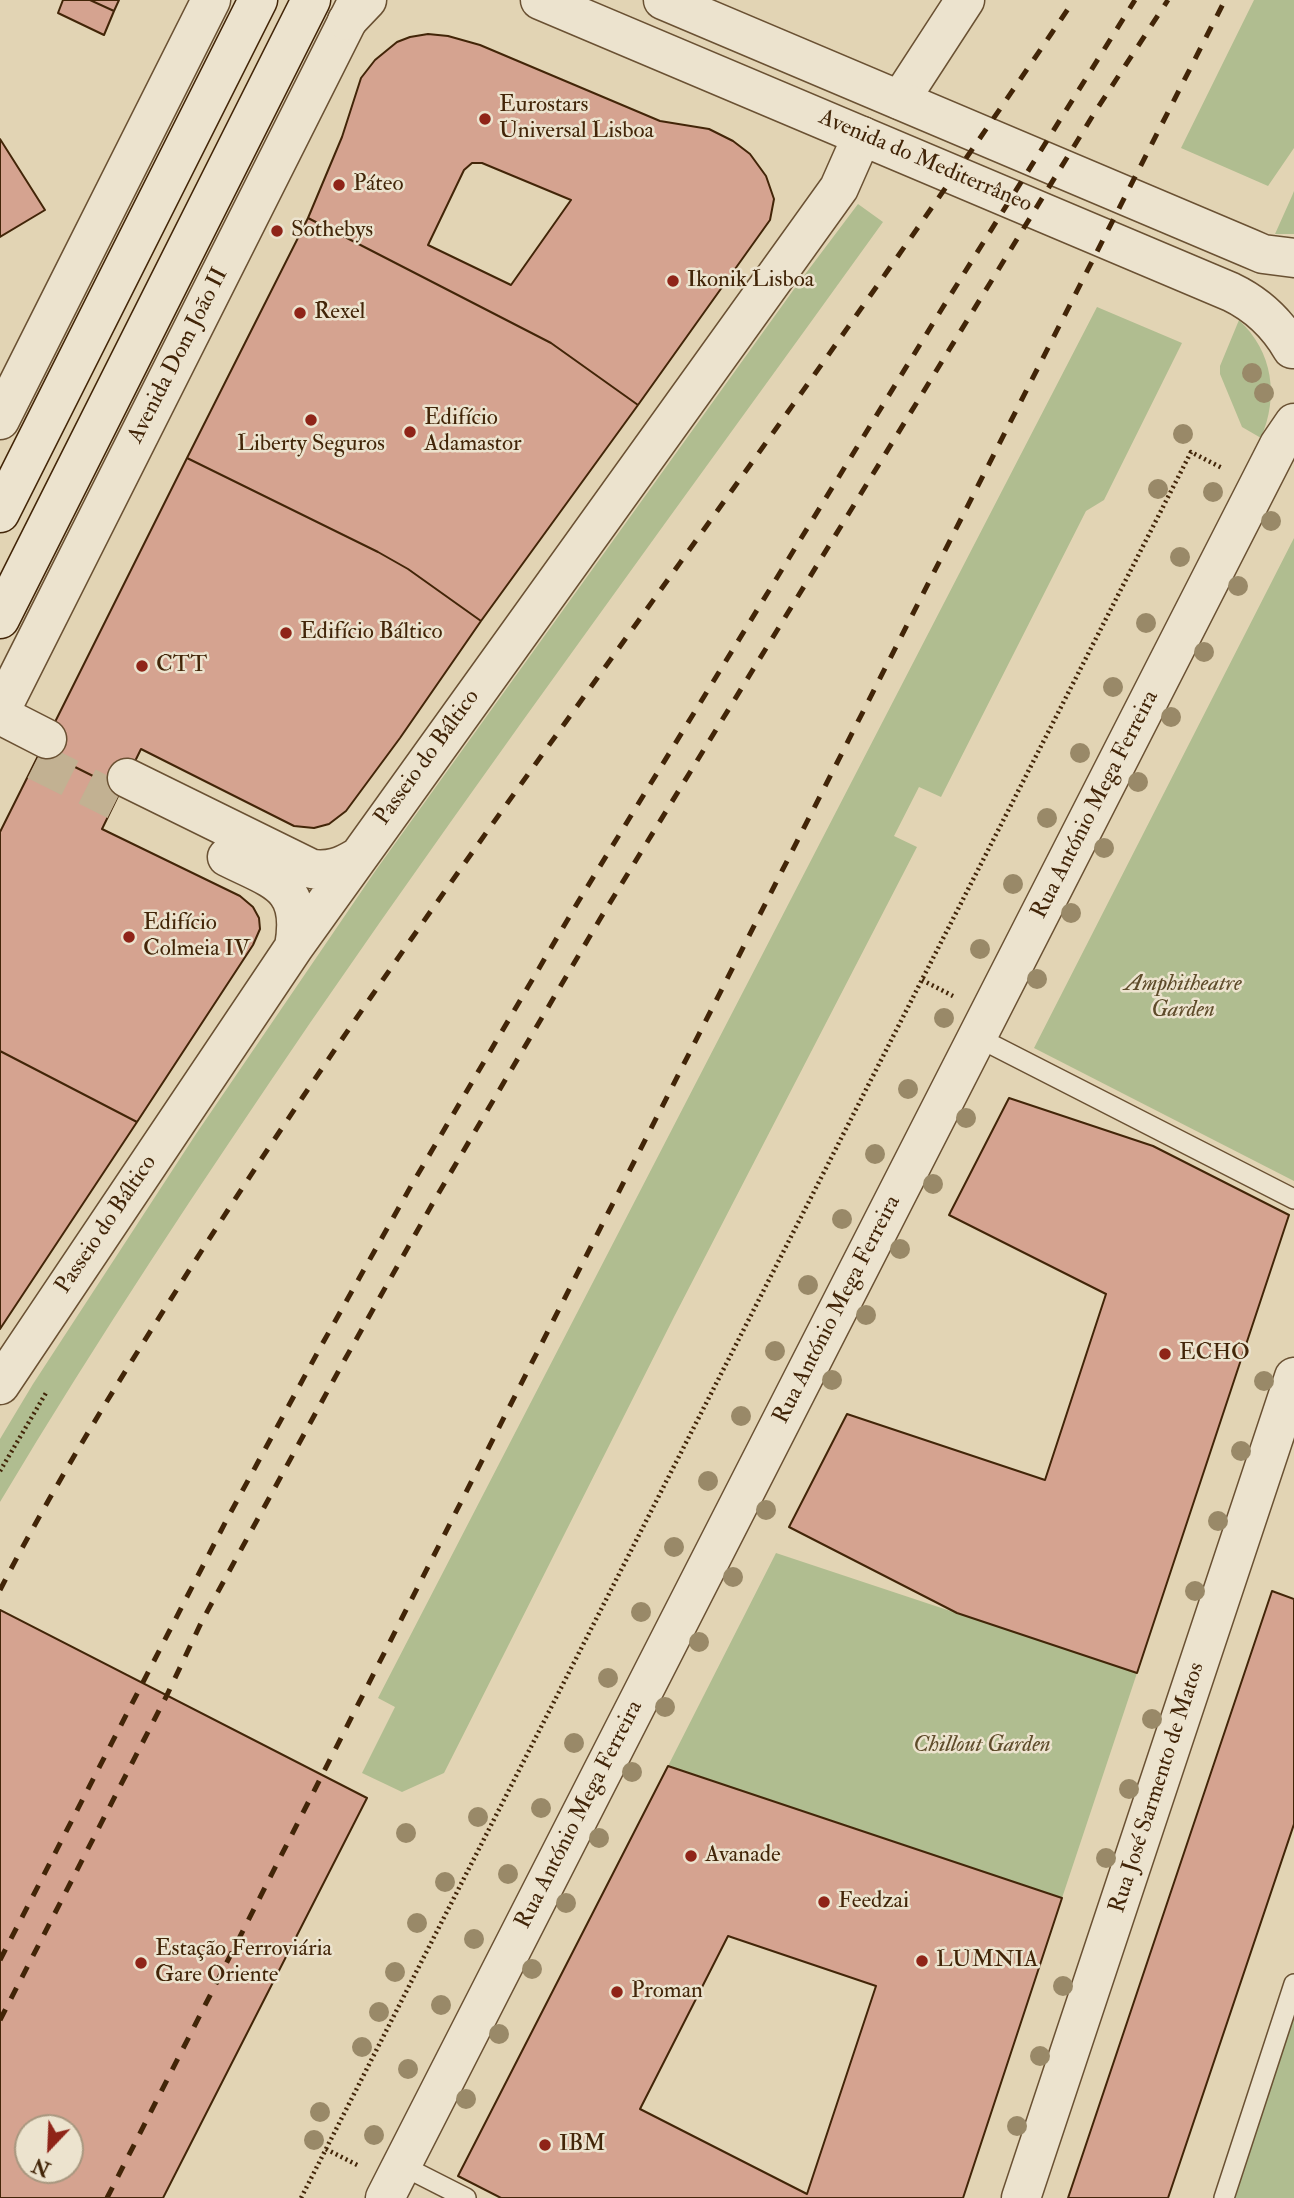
<!DOCTYPE html>
<meta charset="utf-8">
<style>
body{margin:0}
#map{position:relative;width:1294px;height:2198px;overflow:hidden;background:#e2d4b4;font-family:"IM FELL Double Pica",serif}
canvas{display:block}
.north{position:absolute;left:14px;top:2114px;width:70px;height:70px;box-sizing:border-box;background:#ece3ce;border:2px solid #a8977f;border-radius:50%;rotate:203deg;font-size:19px;font-weight:700;line-height:28px;text-align:center;color:#422508}
.north::after{content:'';display:block;margin:auto;width:24px;height:32px;background:#8f2418;clip-path:polygon(50% 0,100% 100%,50% 72%,0 100%)}
</style>
<div id="map">
<canvas width="1294" height="2198"></canvas>
<div class="north">N</div>
</div>
<script>
const c = document.querySelector('canvas').getContext('2d');
c.lineJoin = 'round';
function fill(path, color) { c.fillStyle = color; c.fill(path, 'evenodd'); }
function strokePath(path, color, width, dash) { c.strokeStyle = color; c.lineWidth = width; c.lineCap = dash ? 'butt' : 'round'; c.setLineDash(dash || []); c.stroke(path); }
function label(font, color, halo, rows, align = 'center') {
  c.font = font + ' "IM FELL Double Pica",serif'; c.lineWidth = 5; c.setLineDash([]); c.textBaseline = 'middle'; c.strokeStyle = halo; c.fillStyle = color; for (const [text, x, y, turn = 0] of rows) {
    c.save(); c.translate(x, y); c.rotate((+turn || 0) * Math.PI / 180); c.textAlign = isNaN(turn) ? turn : align; if (halo) c.strokeText(text, 0, 0); c.fillText(text, 0, 0); c.restore();
  }
}
const green = new Path2D(`
 M1254,0H1294V148L1268,186L1181,148Z
 M1294,191V234H1275L1292,196Z
 M858,204L883,222C691,489 496,753 310,1023C203,1180 97,1339 0,1502V1439L33,1384L196,1134L376,870L797,285Z
 M1097,307L1182,343L1104,500L1086,511L941,797L919,787L894,836L917,847L675,1315L444,1773L402,1792L362,1773L395,1707L378,1698Z
 M1239,320C1273,352 1279,396 1261,438L1242,427L1220,374V366Z
 M1294,538V1181L1034,1048Z
 M776,1553L1137,1673L1062,1898L668,1766Z
 M1294,1984V2198H1224Z`);
const building = new Path2D(`
 M63,0H90L114,11L104,35L58,13Z
 M90,0H119L114,11Z
 M428,34L448,36L480,45L660,121L709,129L733,141L750,154L766,176L774,199L770,220L638,405L551,343L308,218L342,137L361,78L375,60L397,42L410,37ZM472,163H482L571,200L511,285L428,245L464,170Z
 M0,139L45,210L0,237Z
 M308,218L551,343L638,405L481,621L408,569L378,552L187,458Z
 M187,458L378,552L408,569L481,621L400,738L346,811L329,824L314,828L294,826L141,749L121,790L41,750Z
 M41,750L121,790L102,829L240,896L253,907L259,918L260,929L253,945L137,1122L0,1051V832Z
 M0,1051L137,1122L0,1329Z
 M1009,1098L1153,1146L1289,1215L1137,1673L957,1613L789,1527L847,1414L1045,1480L1106,1294L949,1215Z
 M1272,1591L1294,1599V1824L1168,2198H1068Z
 M0,1610L367,1798L163,2198H0ZM28,2128H70V2170H28Z
 M668,1766L1062,1898L963,2198H501L458,2176ZM728,1936L876,1986L807,2194L640,2109Z`);
const minorTunnel = new Path2D(`
 M36,761L116,801`);
const path = new Path2D(`
 M922,980L953,996
 M0,1471L46,1393
 M326,2149L359,2166
 M301,2198L1191,452L1222,468`);
const service = new Path2D(`
 M977,1037L1294,1199
 M401,2165L466,2198
 M1224,2198L1294,1984`);
const minor = new Path2D(`
 M900,100L965,0
 M0,420L211,0
 M0,712L358,0
 M0,715L47,739
 M127,778L312,869C330,871 341,867 356,858
 M227,857C275,881 305,885 294,947
 M0,1385L294,947L839,188L862,136
 M385,2198L1279,445L1294,423
 M1021,2198L1294,1377`);
const tertiary = new Path2D(`
 M540,0L1231,292C1258,305 1277,323 1292,349
 M663,0L1249,248L1263,254L1294,258
 M347,21L367,0`);
const secondary = new Path2D(`
 M0,513L258,0
 M0,619L311,0`);
const rail = new Path2D(`
 M0,1590C53,1487 114,1388 176,1291C279,1128 389,969 501,812C694,543 889,275 1074,0
 M0,1960L226,1521L320,1348L411,1186L578,902L943,307L1135,0
 M0,2020L167,1695L202,1621L344,1361L434,1201L600,919L1095,112L1168,0
 M107,2198L1225,0`);
const trees = [
 [1252,373],
 [1264,393],
 [1183,434],
 [1158,489],
 [1213,492],
 [1271,521],
 [1180,557],
 [1238,586],
 [1146,623],
 [1204,652],
 [1113,687],
 [1171,717],
 [1080,753],
 [1138,782],
 [1047,818],
 [1104,848],
 [1013,884],
 [1071,913],
 [980,949],
 [1037,979],
 [944,1018],
 [908,1089],
 [966,1118],
 [875,1154],
 [933,1184],
 [842,1219],
 [900,1249],
 [808,1285],
 [866,1315],
 [775,1351],
 [832,1380],
 [1264,1381],
 [741,1416],
 [1241,1451],
 [708,1481],
 [766,1510],
 [1218,1521],
 [674,1547],
 [733,1577],
 [1195,1591],
 [641,1612],
 [699,1642],
 [608,1678],
 [665,1707],
 [1152,1719],
 [574,1743],
 [632,1772],
 [1129,1789],
 [541,1808],
 [478,1817],
 [406,1833],
 [599,1838],
 [1106,1858],
 [508,1874],
 [445,1882],
 [566,1903],
 [417,1923],
 [474,1939],
 [532,1969],
 [395,1972],
 [1063,1986],
 [441,2005],
 [379,2012],
 [499,2034],
 [362,2047],
 [1040,2056],
 [408,2069],
 [466,2099],
 [320,2112],
 [1017,2126],
 [374,2135],
 [314,2140]
];
const markers = [
 [485,119,7,"#8f2418"],
 [339,185,7,"#8f2418"],
 [277,231,7,"#8f2418"],
 [673,281,7,"#8f2418"],
 [300,313,7,"#8f2418"],
 [311,420,7,"#8f2418"],
 [410,432,7,"#8f2418"],
 [286,633,7,"#8f2418"],
 [142,666,7,"#8f2418"],
 [129,937,7,"#8f2418"],
 [1165,1354,7,"#8f2418"],
 [691,1856,7,"#8f2418"],
 [824,1902,7,"#8f2418"],
 [922,1961,7,"#8f2418"],
 [141,1963,7,"#8f2418"],
 [617,1992,7,"#8f2418"],
 [545,2145,7,"#8f2418"]
];
const poiNames = [
 ["Eurostars",499,106],
 ["Universal Lisboa",499,132],
 ["Páteo",353,185],
 ["Sothebys",291,231],
 ["Ikonik Lisboa",687,281],
 ["Rexel",314,313],
 ["Edifício",424,419],
 ["Adamastor",424,445],
 ["Liberty Seguros",311,445,"center"],
 ["Edifício Báltico",300,633],
 ["CTT",156,666],
 ["Edifício",143,924],
 ["Colmeia IV",143,950],
 ["ECHO",1179,1354],
 ["Avanade",705,1856],
 ["Feedzai",838,1902],
 ["Estação Ferroviária",155,1950],
 ["Gare Oriente",155,1976],
 ["LUMNIA",936,1961],
 ["Proman",631,1992],
 ["IBM",559,2145]
];
const streetNames = [
 ["Avenida do Mediterrâneo",925,162,23],
 ["Avenida Dom João II",179,356,-63],
 ["Passeio do Báltico",428,758,-54],
 ["Rua António Mega Ferreira",1096,805,-63],
 ["Passeio do Báltico",107,1225,-56],
 ["Rua António Mega Ferreira",838,1310,-63],
 ["Rua José Sarmento de Matos",1158,1788,-72],
 ["Rua António Mega Ferreira",580,1815,-63]
];
const parkNames = [
 ["Amphitheatre",1183,985],
 ["Garden",1183,1011],
 ["Chillout Garden",982,1746]
];
fill(green, '#b0bd90');
fill(building, '#d5a390');
strokePath(building, '#422508', 2);
strokePath(minorTunnel, '#c2b192', 38, [38, 19]);
strokePath(service, '#6a5133', 22);
strokePath(minor, '#6a5133', 41);
strokePath(tertiary, '#6a5133', 41);
strokePath(secondary, '#422508', 41);
strokePath(path, '#422508', 4.5, [2, 3.5]);
strokePath(service, '#ece3ce', 19);
strokePath(minor, '#ece3ce', 38);
strokePath(tertiary, '#ece3ce', 38);
strokePath(secondary, '#ece3ce', 38);
strokePath(rail, '#422508', 5, [12, 12]);
c.fillStyle = '#998968';
for (const [x, y] of trees) { c.beginPath(); c.arc(x, y, 10, 0, 2 * Math.PI); c.fill(); }
for (const [x, y, r, color] of markers) { const dot = new Path2D(); dot.arc(x, y, r, 0, 2 * Math.PI); c.fillStyle = color; c.fill(dot); strokePath(dot, '#ece3ce', 2.5); }
label('23px', '#422508', '#ece3ce', poiNames, 'left');
label('23px', '#422508', '#ece3ce', streetNames);
label('italic 23px', '#5e4b2a', '#ece3ce', parkNames);
</script>
